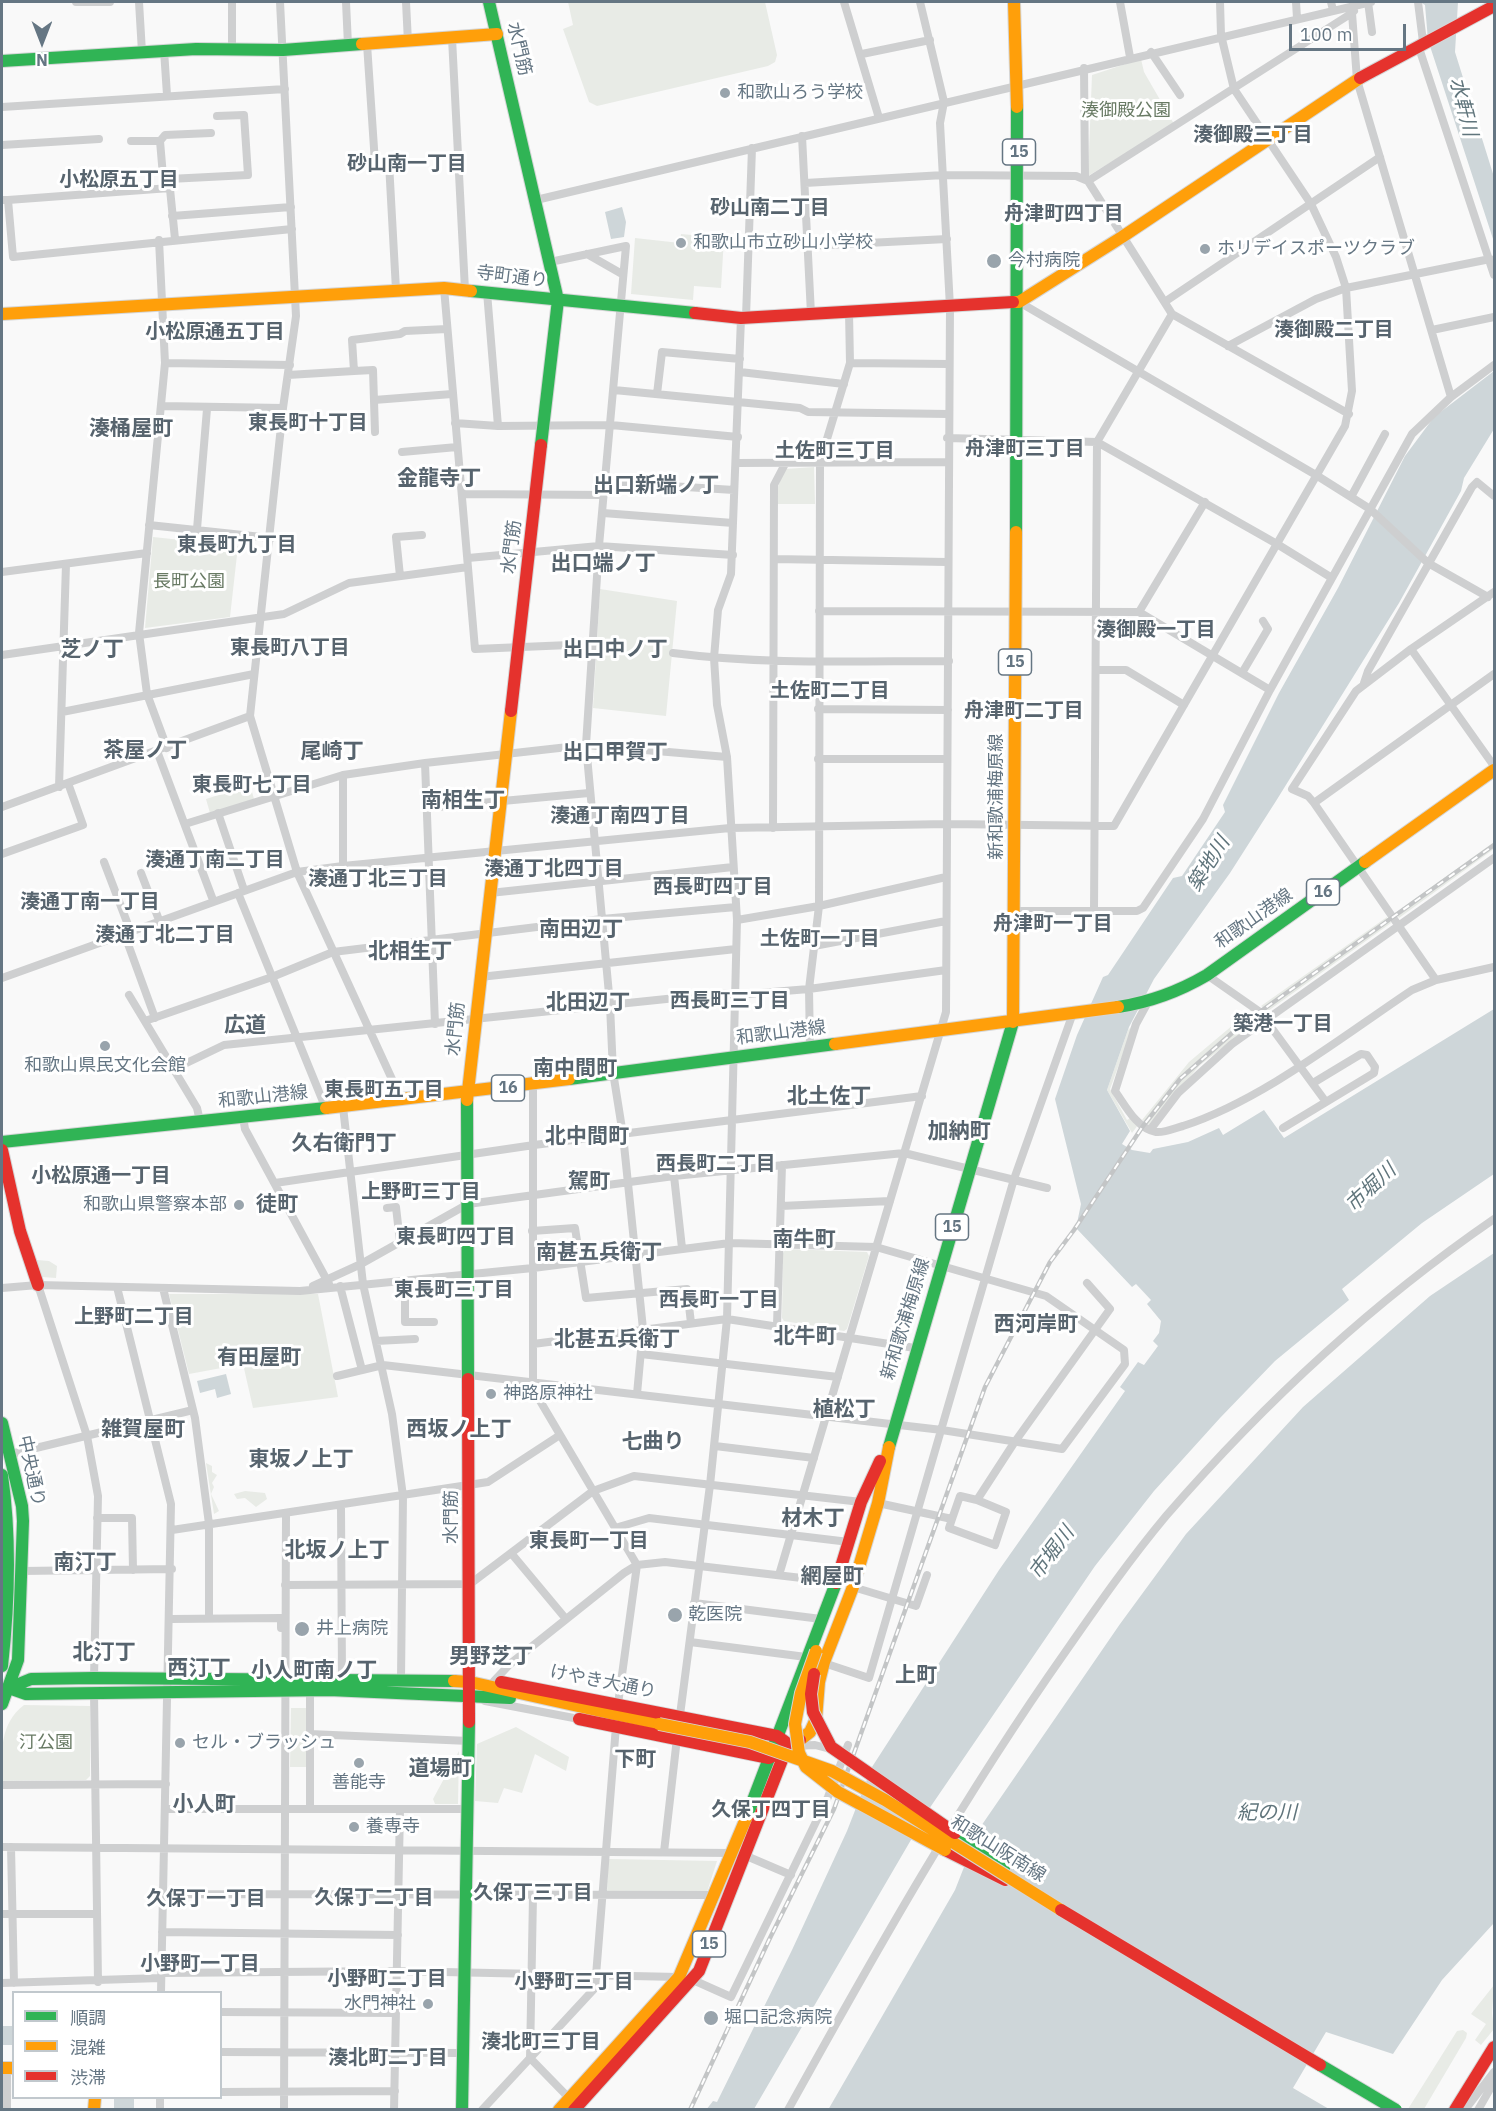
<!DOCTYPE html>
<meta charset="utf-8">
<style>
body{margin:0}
#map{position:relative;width:1496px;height:2111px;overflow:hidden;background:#f9f9f9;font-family:"IBM Plex Sans","Noto Sans JP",sans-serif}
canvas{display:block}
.frame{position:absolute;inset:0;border:3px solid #657683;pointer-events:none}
.legend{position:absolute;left:12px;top:1991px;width:210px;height:108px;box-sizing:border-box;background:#fff;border:2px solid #c1c8cd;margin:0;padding:8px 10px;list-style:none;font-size:18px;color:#657683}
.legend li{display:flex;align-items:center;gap:12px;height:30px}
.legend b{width:30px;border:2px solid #c1c8cd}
.north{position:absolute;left:12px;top:12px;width:60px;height:60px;-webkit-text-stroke:4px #fff;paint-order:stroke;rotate:180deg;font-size:16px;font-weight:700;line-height:24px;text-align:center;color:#657683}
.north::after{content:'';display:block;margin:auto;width:21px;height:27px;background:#657683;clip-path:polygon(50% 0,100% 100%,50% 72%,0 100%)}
.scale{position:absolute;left:1289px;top:24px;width:117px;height:27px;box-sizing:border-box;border:3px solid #657683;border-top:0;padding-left:8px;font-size:18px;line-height:21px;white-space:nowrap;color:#657683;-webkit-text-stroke:4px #fff;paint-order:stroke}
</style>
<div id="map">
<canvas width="1496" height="2111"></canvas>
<div class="frame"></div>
<ul class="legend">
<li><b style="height:8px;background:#30b455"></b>順調</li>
<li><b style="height:8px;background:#ff9f0a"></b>混雑</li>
<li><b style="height:8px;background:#e5322d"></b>渋滞</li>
</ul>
<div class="north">N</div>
<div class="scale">100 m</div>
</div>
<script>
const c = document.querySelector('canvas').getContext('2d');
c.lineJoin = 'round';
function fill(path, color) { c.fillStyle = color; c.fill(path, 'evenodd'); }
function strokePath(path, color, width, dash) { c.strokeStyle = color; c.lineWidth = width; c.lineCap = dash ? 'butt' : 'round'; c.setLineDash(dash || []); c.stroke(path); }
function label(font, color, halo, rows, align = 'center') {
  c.font = font + ' "IBM Plex Sans","Noto Sans JP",sans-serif'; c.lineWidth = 6; c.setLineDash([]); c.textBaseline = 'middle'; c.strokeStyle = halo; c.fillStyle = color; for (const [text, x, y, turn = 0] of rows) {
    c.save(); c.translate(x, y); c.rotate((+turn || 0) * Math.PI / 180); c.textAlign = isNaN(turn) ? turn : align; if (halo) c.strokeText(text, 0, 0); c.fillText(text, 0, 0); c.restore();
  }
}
const green = new Path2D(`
 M568,2H765L777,55L775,62L768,66L597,106L589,102L563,29L573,25Z
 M1141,59L1144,72L1174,124L1088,176L1092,75Z
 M681,234L724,238L721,288L694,286L693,300L631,294L635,238L680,243Z
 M814,467L815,504H777V489L785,469Z
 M153,537L238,546L230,617L145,628Z
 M600,589L677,601L666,716L593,708Z
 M250,785L254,799L210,813L206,799Z
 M1494,842V849L1399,918L1395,913Z
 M1387,917L1391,923L1268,1011L1261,1006Z
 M1252,1009L1261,1018L1200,1065L1149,1125L1142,1120L1189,1062Z
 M1134,1024L1110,1089L1127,1120L1132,1117L1138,1125L1132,1133L1107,1090L1128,1030Z
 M786,1249L867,1252L869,1256L847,1329L844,1331L784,1321L782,1318L783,1253Z
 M37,1260L49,1261L57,1266L56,1278L42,1277L36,1263Z
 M169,1294H318L338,1397L253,1408L243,1364L189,1374Z
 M206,1463L212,1466V1472L217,1475L212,1483L214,1487L211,1494L219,1511L214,1514Z
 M245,1491L265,1493L267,1499L256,1507L245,1498L237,1499L234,1494Z
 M24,1705L90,1706V1776L86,1780L2,1781C1,1752 0,1723 24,1705Z
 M291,1708H307V1767H290Z
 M516,1727L569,1757L566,1771L535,1754L522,1793L504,1788L498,1803L475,1801L477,1744Z
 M459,1751L458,1804H435L433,1799Z
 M608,1859L717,1861L707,1892H607Z
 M1494,1985L1492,2013L1494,2029L1481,2045L1475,2040L1486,2024L1471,2014Z
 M1463,2030L1467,2033L1466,2038L1424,2109H1408L1457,2031Z`);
const water = new Path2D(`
 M1420,2H1458L1455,52L1494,177V242L1428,40L1425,5Z
 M622,207L626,222L624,237L611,239L605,212Z
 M1494,371V429L1464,478L1461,491L1399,603L1276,801L1230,873L1154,979L1129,1027L1107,1090L1130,1131L1122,1144L1132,1150L1150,1153L1153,1149L1188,1142L1219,1128L1223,1135L1264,1110L1284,1138L1494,1009V1174L1422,1223L1342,1289L1349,1300L1275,1361L1220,1418L1154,1491L1095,1566L929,1809L754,2109L706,2110L713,2101L717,2102L792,1950L847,1831L872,1767L999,1570L1125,1391L1120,1387L1138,1362L1144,1365L1158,1346L1153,1341L1159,1333L1161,1321L1147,1304L1151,1300L1136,1284L1132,1287L1076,1228L1081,1204L1055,1099L1077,1035L1103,977L1108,975L1173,878L1182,876L1225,812L1223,805L1279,693L1338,588L1405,456L1434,417Z
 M1494,1253V1923L1442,1980L1393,2054L1326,2032L1293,2088L1329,2109L828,2110L955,1890L979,1829L1120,1624L1186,1534L1303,1407L1430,1296Z
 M226,1374L231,1394L217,1398L215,1389L200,1393L197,1381Z
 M2,2026H13V2045H2Z
 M114,2098H134V2109H114Z`);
const street = new Path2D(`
 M76,2H110
 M139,2L142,52
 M232,2V50
 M280,2L296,316L283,408L250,716L297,872L402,1101
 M346,2L348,45
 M406,2L408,42
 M844,2L879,118
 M1120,2L1130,57
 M1296,2L1297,18
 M1331,2L1333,10
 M1368,2L1372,32
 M1418,2L1423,42
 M1354,11L1352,13L1357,80L1451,397
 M452,38L465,290
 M367,44L375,163H389L396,290
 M1418,45L1494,275
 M164,50L167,95
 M1151,52L1180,95
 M862,54L930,40
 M1084,68L1085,178
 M2,107L285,89
 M802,136L811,314
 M131,141H160L163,176L169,179
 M160,141L165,135L211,133
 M2,145L99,139
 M805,183L944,175L1076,176L1088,181
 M2,200H8L13,257L292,229
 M8,200L170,188
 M536,200L1371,2
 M172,216L291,207
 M175,239L169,179L248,175L244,115L217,116
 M159,240L165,363L139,633L147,694L167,748
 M808,246L947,239
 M587,254L622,274
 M550,262L626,246L599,546L586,745L610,1005L613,1072L623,1135L643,1329L637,1394
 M444,288L475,649L593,644
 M487,292L498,426
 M1166,301L1380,157
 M1019,302L1316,475L1370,509L1428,563L1488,597
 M746,317L752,148
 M1432,330L1494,317
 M1228,346L1316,299L1346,288L1490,259
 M165,363L290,365
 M850,363L949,364
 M740,372L844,384
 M288,375L354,371
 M614,390L800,408L808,412L948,414
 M657,394L662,352L740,359
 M374,400L452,394
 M162,406L283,408
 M1349,414L1172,314L1088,181L1352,13
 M455,423L498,426L611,425L738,437
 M375,432L373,370L354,371L352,340L400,334L405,331L447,329
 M947,438L1097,442L1277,544L1332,578L1270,690L1139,612
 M402,452L457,447
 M736,463L947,462
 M605,482L734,490
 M462,494L604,495
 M1351,497L1385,434
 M603,513L733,523
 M149,525L271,538
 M197,529L207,409
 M468,558L599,546L733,555
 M774,559L947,562
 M2,572L147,553
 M400,576L396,537L422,535
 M1332,578L1412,434L1451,397L1494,365
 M819,611L1139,612L1205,502
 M1411,649L1494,592
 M673,653C765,665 857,661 949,661
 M2,655L284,614L349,583L468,567
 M1097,670H1126L1184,705
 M1242,673L1268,629L1263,621
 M1364,683L1368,671L1472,487L1477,482L1494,496
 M818,709L948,710
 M62,712L254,674
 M157,751L213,900
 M818,759H947
 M425,763L435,1024
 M343,775V866
 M59,787L66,564
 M1314,803L1308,796L1292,789L1356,691L1411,649L1494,766
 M2,807L250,716
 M427,808L589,793
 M218,813L244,890
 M185,824L343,775L425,763L586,745L727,757
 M773,828L774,485L785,464
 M2,854L83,825L68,783
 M104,862L130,930
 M141,873L159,920
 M238,893L326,1109
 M490,893L733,867
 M1094,910L1097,442L1172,314
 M1016,911H1137L1143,908L1203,819L1270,690
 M737,920L819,906L946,877
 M124,933L155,1018
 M814,946L946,921
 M1207,975L1260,1012L1326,1102
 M480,977L736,949
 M2,978L297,872L343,866L730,828L947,824L1114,826L1345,426L1352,391L1346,288L1336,257L1311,204L1234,89L1221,35L1220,2
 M1436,980L1314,803L1494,674
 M129,995L197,1108L200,1121
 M1148,1002L1136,1024L1115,1091C1125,1105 1137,1129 1156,1132C1165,1133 1175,1128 1183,1126C1261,1101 1343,1036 1412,990L1436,980L1494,967
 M145,1021L272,977L333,952L602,919L736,907
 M810,1048L809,989L819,906L820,462L850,363L849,312
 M174,1069L224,1045L724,993L735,995L809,989L946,970
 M533,1085V1389L637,1565L618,1704
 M343,1107L363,1284L392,1414L403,1496L401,1679
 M243,1117L245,1129L329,1284
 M1283,1128L1374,1073L1375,1067L1367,1055L1361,1054L1313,1083
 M1150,1130L1178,1093L1232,1044L1494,858
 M674,1176L682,1248
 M275,1183L534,1145L922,1096
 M781,1206L890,1201
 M387,1208L396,1207L400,1242
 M532,1231L575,1228L586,1298L687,1289L691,1323
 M405,1281V1322H434
 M38,1285L87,1436L98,1496L94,1678
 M313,1286L361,1264L468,1204L674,1176L904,1153L1047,1188
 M340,1286L362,1370
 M117,1287L171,1504L161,1992
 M2,1288L38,1285L300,1291L533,1268L730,1243L876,1247L1046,1296L1124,1350L1125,1364L1062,1449L942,1430L383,1365L337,1376
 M163,1288L195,1418L209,1524V1618
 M777,1325L782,1165
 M376,1341L415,1339
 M533,1344L727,1319L915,1348
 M641,1354L838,1377
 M715,1446L814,1458
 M11,1454L193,1410
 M878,1503L952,1519L949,1528L995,1545L1006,1512L977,1500
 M341,1506L342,1679
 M97,1518H132L133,1570
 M952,1519L960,1496L977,1500L1014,1443L1110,1309L1087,1283
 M615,1528L649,1518L849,1542
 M172,1530L488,1482L560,1435
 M511,1553L566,1619
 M22,1571L172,1569
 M779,1575L946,1012L950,307L940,123L944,102L920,2
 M285,1585L470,1584L593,1491L634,1476L861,1502
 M853,1587L916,1606L927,1575
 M694,1603L821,1619
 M171,1619L281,1618V1628
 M690,1642L806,1657L869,1678L1014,1179L1073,1013
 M494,1681L510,1664L624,1573L637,1565L665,1562L836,1582
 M94,1693L98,1982
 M485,1701L579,1719
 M680,1715L710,1485L727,1319L737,920L727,757L717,705L714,658L718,610L731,574L741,318
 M310,1734L469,1741
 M793,1746L815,1745L834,1750
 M2,1785L166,1784
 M165,1809H467
 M310,1809V1691
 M2,1847L732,1853L744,1855L791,1875
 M11,1847L14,1983
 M664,1852L677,1738
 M163,1894L716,1895
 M533,1896L530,2058L569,2098
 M2,1914H96
 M162,1932L398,1935
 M162,1973L397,1971L679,1977L693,1980L731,1997L828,1797L848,1745
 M2,1983L161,1978
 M220,2012L396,2013
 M220,2052L462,2053
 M7,2068V2110
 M220,2092L395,2091
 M160,2110V2098
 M284,2110L286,1513
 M394,2110L400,1809
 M482,2110L595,1988L616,1726
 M788,2110C875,1953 963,1797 1066,1651C1098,1605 1130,1559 1166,1516C1263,1404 1372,1303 1494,1219
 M1459,2110L1467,2107L1494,2072
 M1478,2110L1494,2082`);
const fast = new Path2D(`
 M489,2L558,300L541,445
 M2,61L196,49L283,50L362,44
 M471,291L695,313
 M1016,532L1017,107
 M1118,1007C1151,1002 1178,992 1207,975L1365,862
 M569,1079L835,1044
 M467,1100L468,1379
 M2,1142L326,1108
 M2,1423L22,1506L23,1521L18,1660L2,1704
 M889,1447L1013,1022
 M2,1475C11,1538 9,1603 2,1666
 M9,1688L31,1679L94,1678L454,1681
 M9,1688L26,1694L329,1690L510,1698
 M747,1816L836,1583
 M955,1833L1004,1869
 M462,2110L469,1722`);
const slow = new Path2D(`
 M1014,2L1017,107
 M362,44L497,34
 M1013,302H1019L1122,237L1360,78
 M2,314L444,288L471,291
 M1365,862L1494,770
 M1013,1022L1016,532
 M835,1044L1118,1007
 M467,1100L511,711
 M326,1108L569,1079
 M454,1681L470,1682L659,1724
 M800,1740L810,1732L816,1719L819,1682L824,1662L853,1587L878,1503L889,1447
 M2,2068H14
 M94,2110L95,2098
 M559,2110L679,1977L747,1816`);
const jam = new Path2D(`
 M1360,78L1494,6
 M695,313L741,318L1013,302
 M511,711L541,445
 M2,1150L20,1231L38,1285
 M468,1379L469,1722
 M836,1583L861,1502L880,1461
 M501,1682L777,1736L791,1746L769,1758L579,1719
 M945,1850L1005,1880
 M574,2110L699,1971L782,1760L791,1746L800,1740
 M1455,2110L1494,2047`);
const rail = new Path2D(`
 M690,2110L769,1940L834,1809L985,1387L1050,1262L1074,1230L1143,1126L1180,1079L1240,1026L1494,845`);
const fastBridge = new Path2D(`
 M1320,2065L1396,2110`);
const slowBridge = new Path2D(`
 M816,1651L801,1693L795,1724L799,1753L806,1767L838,1792L945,1850
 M659,1724L750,1742L832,1771L885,1800L1061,1910`);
const jamBridge = new Path2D(`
 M814,1674L811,1694L813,1712L831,1747L955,1833
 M1061,1910L1320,2065`);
const markers = [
 [725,93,6,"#99a4ac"],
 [681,243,6,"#99a4ac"],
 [1205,249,6,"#99a4ac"],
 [994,261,8,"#99a4ac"],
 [105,1046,6,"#99a4ac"],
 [239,1205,6,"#99a4ac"],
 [491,1394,6,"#99a4ac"],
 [675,1615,8,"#99a4ac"],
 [302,1629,8,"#99a4ac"],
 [180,1743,6,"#99a4ac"],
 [359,1763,6,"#99a4ac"],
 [354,1827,6,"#99a4ac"],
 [428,2004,6,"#99a4ac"],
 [711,2018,8,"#99a4ac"]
];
const shields = [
 [1019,152,33],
 [1015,662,33],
 [1323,892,33],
 [508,1088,33],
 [952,1227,33],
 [709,1944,33]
];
const shieldNames = [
 ["15",1019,152],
 ["15",1015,662],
 ["16",1323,892],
 ["16",508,1088],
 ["15",952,1227],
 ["15",709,1944]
];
const streetNames = [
 ["水門筋",519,49,77],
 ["寺町通り",512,277,7],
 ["水門筋",512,547,-83],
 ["新和歌浦梅原線",997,797,-90],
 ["和歌山港線",1254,919,-35],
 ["水門筋",456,1029,-84],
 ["和歌山港線",781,1033,-7],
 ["和歌山港線",263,1097,-6],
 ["新和歌浦梅原線",906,1319,-73],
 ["中央通り",31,1471,78],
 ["水門筋",452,1517,-90],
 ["けやき大通り",603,1682,11],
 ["和歌山阪南線",998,1849,32]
];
const poiNames = [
 ["和歌山ろう学校",737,93],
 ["和歌山市立砂山小学校",693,243],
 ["ホリデイスポーツクラブ",1217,249],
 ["今村病院",1008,261],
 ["和歌山県民文化会館",105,1066,"center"],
 ["和歌山県警察本部",227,1205,"right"],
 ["神路原神社",503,1394],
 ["乾医院",688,1615],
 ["井上病院",316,1629],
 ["セル・ブラッシュ",192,1743],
 ["善能寺",359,1783,"center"],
 ["養専寺",366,1827],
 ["水門神社",416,2004,"right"],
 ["堀口記念病院",724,2018]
];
const parkNames = [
 ["湊御殿公園",1126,111],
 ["長町公園",189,582],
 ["汀公園",46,1743]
];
const waterNames = [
 ["水軒川",1463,107,76],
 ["築地川",1209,864,-58],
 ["市堀川",1371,1188,-43],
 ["市堀川",1052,1553,-53],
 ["紀の川",1267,1813]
];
const neighbourhoodNames = [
 ["湊御殿三丁目",1253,135],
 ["砂山南一丁目",407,164],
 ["小松原五丁目",119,180],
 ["砂山南二丁目",770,208],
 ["舟津町四丁目",1064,214],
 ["湊御殿二丁目",1334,330],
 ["小松原通五丁目",215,332],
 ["東長町十丁目",308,423],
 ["舟津町三丁目",1025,449],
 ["土佐町三丁目",835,451],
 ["東長町九丁目",237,545],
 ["湊御殿一丁目",1156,630],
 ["東長町八丁目",290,648],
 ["土佐町二丁目",830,691],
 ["舟津町二丁目",1024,711],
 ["東長町七丁目",252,785],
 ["湊通丁南四丁目",620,816],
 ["湊通丁南二丁目",215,860],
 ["湊通丁北四丁目",554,869],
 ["湊通丁北三丁目",378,879],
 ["西長町四丁目",713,887],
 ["湊通丁南一丁目",90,902],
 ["舟津町一丁目",1053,924],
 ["湊通丁北二丁目",165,935],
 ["土佐町一丁目",820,939],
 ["西長町三丁目",730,1001],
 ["築港一丁目",1283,1024],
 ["東長町五丁目",384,1090],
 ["西長町二丁目",716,1164],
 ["小松原通一丁目",101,1176],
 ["上野町三丁目",421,1192],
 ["東長町四丁目",456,1237],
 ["東長町三丁目",454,1290],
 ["西長町一丁目",719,1300],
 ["上野町二丁目",134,1317],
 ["東長町一丁目",589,1541],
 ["久保丁四丁目",771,1810],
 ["久保丁三丁目",533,1893],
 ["久保丁二丁目",374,1898],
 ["久保丁一丁目",206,1899],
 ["小野町一丁目",200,1964],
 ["小野町二丁目",387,1979],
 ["小野町三丁目",574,1982],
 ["湊北町三丁目",541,2042],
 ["湊北町二丁目",388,2058]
];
const quarterNames = [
 ["湊桶屋町",131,429],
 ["金龍寺丁",439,479],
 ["出口新端ノ丁",656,486],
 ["出口端ノ丁",603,564],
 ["芝ノ丁",92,650],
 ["出口中ノ丁",615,650],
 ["茶屋ノ丁",145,751],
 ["尾崎丁",332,752],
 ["出口甲賀丁",615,753],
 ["南相生丁",463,801],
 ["南田辺丁",581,930],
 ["北相生丁",410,952],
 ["北田辺丁",588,1003],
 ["広道",245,1026],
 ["南中間町",575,1069],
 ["北土佐丁",829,1097],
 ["加納町",959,1132],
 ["北中間町",587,1137],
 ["久右衛門丁",344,1144],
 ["駕町",589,1182],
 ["徒町",277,1205],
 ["南牛町",804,1240],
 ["南甚五兵衛丁",599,1253],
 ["西河岸町",1036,1325],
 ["北牛町",805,1337],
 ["北甚五兵衛丁",617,1340],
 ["有田屋町",259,1358],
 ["植松丁",844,1410],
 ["雑賀屋町",143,1430],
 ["西坂ノ上丁",459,1430],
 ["七曲り",653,1442],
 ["東坂ノ上丁",301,1460],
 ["材木丁",813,1519],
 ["北坂ノ上丁",337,1551],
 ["南汀丁",85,1563],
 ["網屋町",832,1577],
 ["北汀丁",104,1653],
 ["男野芝丁",491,1657],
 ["西汀丁",199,1669],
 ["小人町南ノ丁",314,1671],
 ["上町",916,1676],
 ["下町",635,1760],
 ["道場町",440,1769],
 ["小人町",204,1805]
];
fill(green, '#e8ebe6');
fill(water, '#ced6d9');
strokePath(fast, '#d5d6d7', 14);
strokePath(slow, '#d5d6d7', 14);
strokePath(jam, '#d5d6d7', 14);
strokePath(street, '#cecfd0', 8);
strokePath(fast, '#30b455', 12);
strokePath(slow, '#ff9f0a', 12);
strokePath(jam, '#e5322d', 12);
strokePath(rail, '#c3c5c6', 4.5);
strokePath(rail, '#fff', 2, [7]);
strokePath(fastBridge, '#d5d6d7', 14, []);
strokePath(slowBridge, '#d5d6d7', 14, []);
strokePath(jamBridge, '#d5d6d7', 14, []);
strokePath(fastBridge, '#30b455', 12);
strokePath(slowBridge, '#ff9f0a', 12);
strokePath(jamBridge, '#e5322d', 12);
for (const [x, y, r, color] of markers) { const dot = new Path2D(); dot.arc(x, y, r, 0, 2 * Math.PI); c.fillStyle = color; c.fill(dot); strokePath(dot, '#fff', 2); }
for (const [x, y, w] of shields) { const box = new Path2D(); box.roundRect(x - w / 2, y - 13, w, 26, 4.5); c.fillStyle = '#fff'; c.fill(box); strokePath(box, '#657683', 1.5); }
label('bold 16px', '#657683', null, shieldNames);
label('18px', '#657683', '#fff', streetNames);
label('18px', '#657683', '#fff', poiNames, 'left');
label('18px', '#687a64', '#fff', parkNames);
label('italic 20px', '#60757c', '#fff', waterNames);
label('bold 20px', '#57646e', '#fff', neighbourhoodNames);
label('bold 21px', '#57646e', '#fff', quarterNames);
</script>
